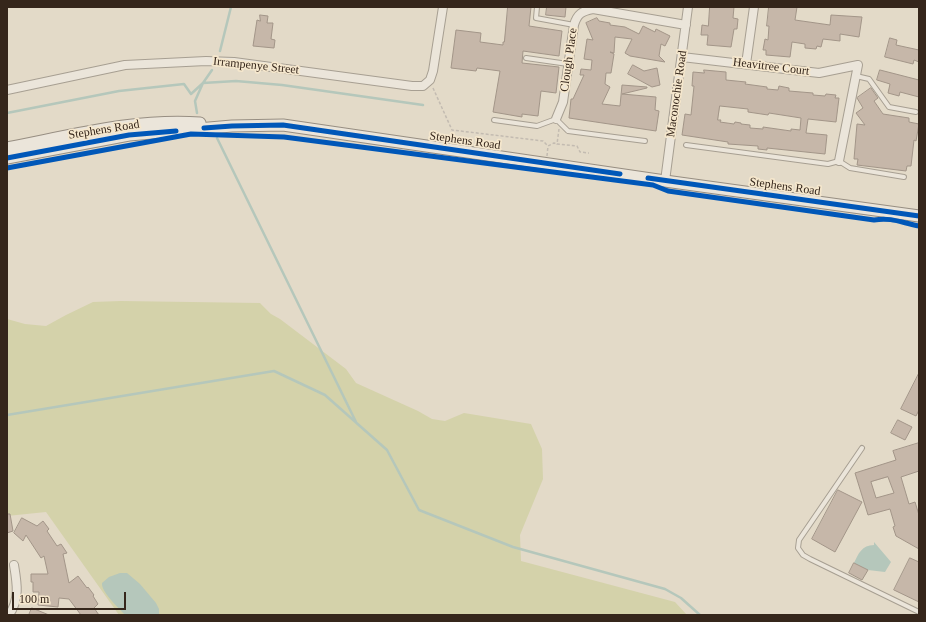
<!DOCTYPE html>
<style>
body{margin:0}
#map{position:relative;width:926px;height:622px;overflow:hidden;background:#e3dac8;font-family:Georgia,serif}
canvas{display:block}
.frame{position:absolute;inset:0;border:8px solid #35261b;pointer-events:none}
.scale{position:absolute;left:12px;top:592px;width:114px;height:18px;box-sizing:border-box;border:2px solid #35261b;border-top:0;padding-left:5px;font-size:12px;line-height:14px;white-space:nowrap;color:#35261b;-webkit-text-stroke:3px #f5e7cd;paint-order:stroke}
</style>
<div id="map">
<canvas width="926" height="622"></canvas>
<div class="frame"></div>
<div class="scale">100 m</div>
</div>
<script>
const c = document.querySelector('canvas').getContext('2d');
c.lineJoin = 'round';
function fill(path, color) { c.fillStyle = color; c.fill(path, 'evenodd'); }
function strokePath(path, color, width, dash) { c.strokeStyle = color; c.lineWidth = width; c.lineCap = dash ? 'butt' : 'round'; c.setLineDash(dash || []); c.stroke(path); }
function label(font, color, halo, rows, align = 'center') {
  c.font = font + ' Georgia,serif'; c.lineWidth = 3.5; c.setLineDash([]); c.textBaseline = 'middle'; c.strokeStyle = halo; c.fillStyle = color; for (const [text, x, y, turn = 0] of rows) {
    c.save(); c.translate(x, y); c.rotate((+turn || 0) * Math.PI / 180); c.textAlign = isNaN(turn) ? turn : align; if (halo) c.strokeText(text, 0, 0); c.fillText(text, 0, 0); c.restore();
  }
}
const green = new Path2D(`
 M121,301L260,303L271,314L280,319L346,369L356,383L418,411L432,419L445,421L464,413L531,424L542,449L543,479L520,535L521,561L675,602L687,615H119L46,512L7,516V319L25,324L46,326L66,315L93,302Z`);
const water = new Path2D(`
 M874,542L891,562L885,572L868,570L854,563C858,554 862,545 874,545Z
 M120,573H127L140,584L156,603L159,609V615H125C119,608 101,592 102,583L109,577Z`);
const stream = new Path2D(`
 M220,51L231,7
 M7,113L119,91L184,84L191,94L203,83L236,81L282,85L423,105
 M197,113L195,101L203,83L212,70
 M217,138L356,422
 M7,415L274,371L325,395L387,450L419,510L513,547L665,589L681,598L700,615`);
const building = new Path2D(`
 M508,7H531L529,26L562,31L559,56L523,51L522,63L559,67L556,93L541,91L538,116L522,114V117L493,112L500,71L477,68L476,71L451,68L456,30L481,33L480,42L503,45V42H504Z
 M547,7H566L565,17L546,15Z
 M710,7H734L733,18L738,19L737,29H734L731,47L707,45L708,35H701L702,25L708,26Z
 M769,7H797L795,20L830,25L831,15L862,17L859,37L840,34V41L823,39L821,47L817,46L816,49L805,48V44L792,42L790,57L766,55V50H763L765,39L768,40L769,26H767Z
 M260,15L268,16L267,23H273L271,39L275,40L274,48L253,46L257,20L260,21Z
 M597,18L599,21L610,23V25L625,27L639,34L643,26L655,32L656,29L670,36L665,46L661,44L659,56L665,62L630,56L625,53L632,39L615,37L614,53L610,52L614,54L611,73H606L605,84L610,87L602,104L620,106L622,85L647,87V88L622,94L656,97L655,110L659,111L656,131L569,118L571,99H573L584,75H580L581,69L591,70L592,60L584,59L587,39L593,40L586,23Z
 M890,38L897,40L896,45L919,50V62L914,60L913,64L885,57Z
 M633,65L644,71L657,68L660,85L652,87L628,74Z
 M704,70L726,72V80L746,82L745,84L767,87V89L778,90L779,86L789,88V91L813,93V95L825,96L826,94L836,95L835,98H839L836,122L808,119L806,133L827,135L825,154L767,148V150L758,149V146L728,144V142L682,135L685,114L691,115L694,86H692L693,72L704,73ZM720,106L748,109V112L768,115L769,113L801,118L800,130L791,129V131L763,127V129L750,128V125L741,124V123L735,122L734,124L720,122L721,120H718Z
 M880,70L919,80V97L900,92L899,96L888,93L890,84L877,80Z
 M871,88L878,98L874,101L883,114L909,118V122L919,124L916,141L914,140L911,166H907L906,171L857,165L858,159H854L857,124L865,125L856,113L863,108L857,98Z
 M919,373V410L916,416L901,409Z
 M898,420L912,427L905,440L891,433Z
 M919,443V471L901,477L909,504L915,502L919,515V549L896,536L893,527L895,526L890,509L868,515L855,473L896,460L893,451ZM888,477L894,493L876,498L871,482Z
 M838,490L862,502L835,552L812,539Z
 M7,514H10L13,531L7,533Z
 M22,518L37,526L43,521L49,529L47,531L57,546L61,544L67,553L63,554L69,583L78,576L87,588L88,587L94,595L93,596L98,604L94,608L99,615H81L69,599L59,598L58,607L38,605L39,592H33V582H31V574H48L44,556L41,558L26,535L23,541L14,533Z
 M910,558L919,562V602L894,590Z
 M854,563L868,570L862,580L849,573Z
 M32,608L49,615H29Z`);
const path = new Path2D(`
 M433,88L452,130L543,141L548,146L554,143L557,144
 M559,129L557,144L577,146L580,152L589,153
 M547,156L548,146`);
const lane = new Path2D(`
 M537,7L536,18L574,25
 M526,58L568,64
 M856,76L869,79L889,107L916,112
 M494,120L537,126L556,119L568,131L645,141
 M686,145L828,164L839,161L850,168L904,177
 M862,448L799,540L798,548L803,555L810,559L919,612`);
const street = new Path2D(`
 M682,57L819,73L858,65L839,161
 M746,64L754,7
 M7,90L125,65L206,61L234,62L412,86H423L430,80L433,71L443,7
 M556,119L563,102L574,25C577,14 582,11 593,9L686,25
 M665,181L688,7
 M9,615C20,599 17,583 14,565`);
const secondary = new Path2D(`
 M7,148C70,136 136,118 200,123
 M7,158L129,135L232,126L283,125L665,181L919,216`);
const cycleway = new Path2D(`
 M204,128L232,126L283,125L620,174
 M7,158L129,135L176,131
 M7,168L191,134L284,137L653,185L668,191L874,220C892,217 902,223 919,226
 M648,178L919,216`);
const streetNames = [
 ["Clough Place",569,60,-82],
 ["Irrampenye Street",256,66,6],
 ["Heavitree Court",771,67,7],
 ["Maconochie Road",677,94,-82],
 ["Stephens Road",104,130,-9],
 ["Stephens Road",465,141,8],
 ["Stephens Road",785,187,8]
];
fill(green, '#d4d2aa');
fill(water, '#b5c7bb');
strokePath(stream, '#b5c7bb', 2.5);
fill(building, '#c6b7a9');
strokePath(building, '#a29588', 1);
strokePath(lane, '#a79f92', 6);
strokePath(street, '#a79f92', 10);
strokePath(secondary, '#978e82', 13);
strokePath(path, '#c3bbb1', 1.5, [3, 2]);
strokePath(lane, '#ebe5da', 4);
strokePath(street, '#ebe5da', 8);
strokePath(secondary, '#ebe5da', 11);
strokePath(cycleway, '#0057b8', 5);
label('12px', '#35261b', '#f5e7cd', streetNames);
</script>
